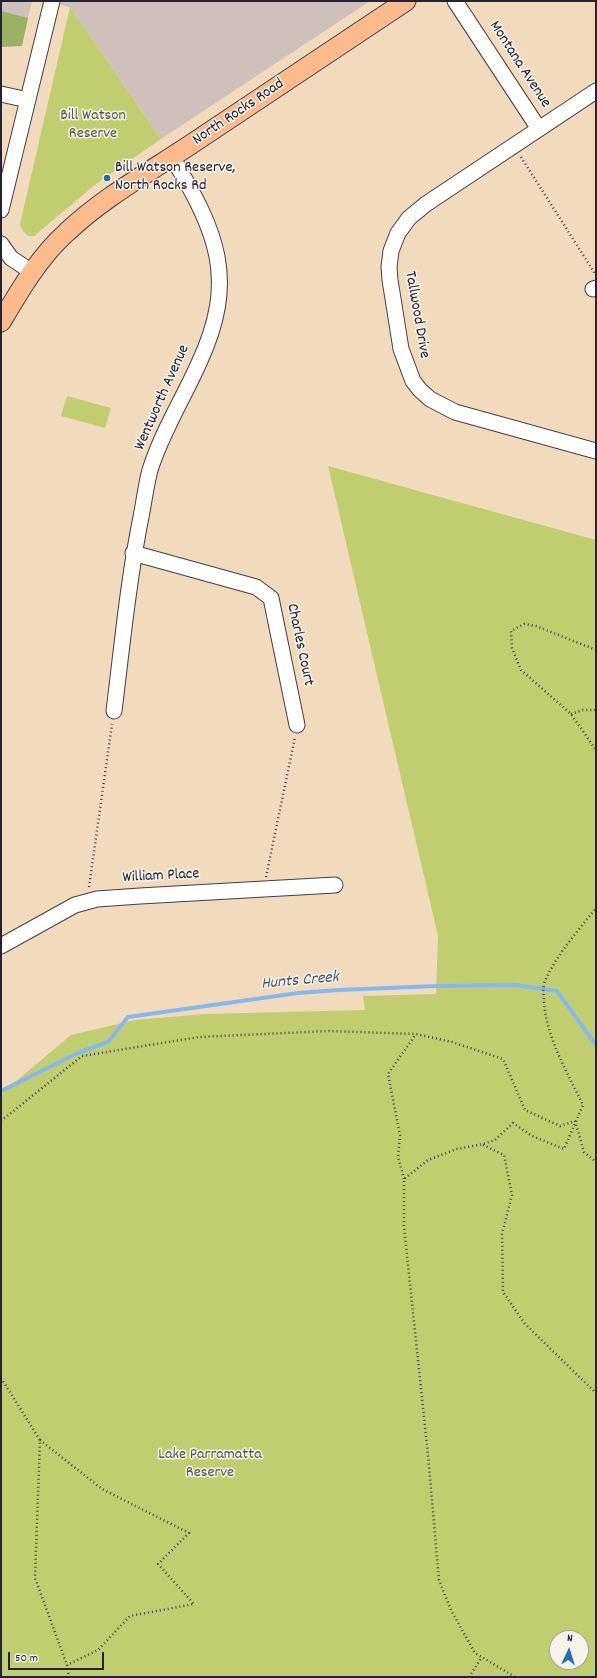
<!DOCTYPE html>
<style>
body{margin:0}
#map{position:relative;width:597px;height:1678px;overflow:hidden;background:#f1dbbc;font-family:Dekko,sans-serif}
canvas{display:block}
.frame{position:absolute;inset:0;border:2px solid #22223b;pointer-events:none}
.north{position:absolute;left:549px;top:1630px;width:40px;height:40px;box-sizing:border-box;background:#f7f3e8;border:1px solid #a29fa3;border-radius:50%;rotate:4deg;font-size:11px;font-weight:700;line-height:16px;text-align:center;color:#22223b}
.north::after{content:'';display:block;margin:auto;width:14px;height:18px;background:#1f6fb2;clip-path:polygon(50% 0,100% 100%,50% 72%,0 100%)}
.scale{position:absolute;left:8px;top:1652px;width:96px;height:18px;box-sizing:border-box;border:2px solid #22223b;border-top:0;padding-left:5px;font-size:12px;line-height:14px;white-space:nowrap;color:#22223b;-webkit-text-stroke:3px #f7f3e8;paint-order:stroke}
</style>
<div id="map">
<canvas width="597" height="1678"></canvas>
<div class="frame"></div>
<div class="north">N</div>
<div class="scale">50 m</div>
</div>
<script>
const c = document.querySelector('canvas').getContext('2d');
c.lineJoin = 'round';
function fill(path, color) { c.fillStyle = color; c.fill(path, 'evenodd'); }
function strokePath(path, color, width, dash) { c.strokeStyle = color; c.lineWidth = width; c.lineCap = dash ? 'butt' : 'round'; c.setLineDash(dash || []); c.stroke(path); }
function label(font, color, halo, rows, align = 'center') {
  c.font = font + ' Dekko,sans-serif'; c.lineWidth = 3; c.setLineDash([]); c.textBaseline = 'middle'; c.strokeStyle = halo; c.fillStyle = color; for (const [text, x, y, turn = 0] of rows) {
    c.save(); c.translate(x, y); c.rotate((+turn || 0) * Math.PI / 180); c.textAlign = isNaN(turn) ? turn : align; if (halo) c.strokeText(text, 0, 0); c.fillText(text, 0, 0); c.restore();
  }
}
const industrial = new Path2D(`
 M1,1H32L28,18L1,11Z
 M44,1H370L161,139L70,7Z`);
const green = new Path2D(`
 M70,7L161,139L96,184L34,236H28L23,231L20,224Z
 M67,396L111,408L105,428L61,416Z
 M328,466L596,540V1677H1V1094L71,1035L135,1020L205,1014L365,1010L363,996L436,994L438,936ZM557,1638H581V1662H557Z`);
const forest = new Path2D(`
 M1,11L28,18L22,46L1,47Z`);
const stream = new Path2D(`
 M1,1091L78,1053L108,1042L128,1017L298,993L339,990L436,986L515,985L557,991L596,1045`);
const path = new Path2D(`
 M521,157L594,272V275
 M596,650L536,626L524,624L511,631L512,648L521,670L571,714L596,750
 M571,714L583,710H596
 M266,877L295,737
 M89,887L112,724
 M1,1121L82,1056L199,1037L329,1031L416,1034L452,1042L503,1059L525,1110L560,1126L575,1121
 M575,1121L584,1152L596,1162
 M483,1145L504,1155L512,1195L502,1234L503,1292L525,1324L596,1393
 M404,1179L398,1157L400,1135L388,1074L416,1034
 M1,1378L40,1440L35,1578L67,1665L69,1677
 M40,1440L102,1489L189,1533L158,1564L194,1604L130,1616L98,1650L67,1665
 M469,1677L482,1657
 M515,1677L475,1653L451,1610L439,1580L428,1455L404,1227V1179L428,1160L457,1149L483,1144L495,1140L513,1123L532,1136L564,1149L583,1105C567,1072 547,1039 544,1002C544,996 542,988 545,981C557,954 578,931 596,908`);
const minor = new Path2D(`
 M455,1L539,129
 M596,91L426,204L409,218L398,233L391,251L389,267L390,280L401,349L413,381L420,390L430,399L455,412L596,451
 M1,94L28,100
 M1,210L52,1
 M1,244L11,258L32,272
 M593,289L596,288
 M133,553L256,587L271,598L297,725
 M114,711C122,647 128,581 141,517C144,502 146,485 150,470C162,432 183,399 199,363C238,279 217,232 172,157
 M1,946L75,905L97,899L140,896L335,885`);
const major = new Path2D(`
 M1,322C20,290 39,257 67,232C103,198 146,174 187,147C260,98 333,50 406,1`);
const markers = [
 [107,178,4,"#1f6fb2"]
];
const streetNames = [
 ["Montana Avenue",519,65,57],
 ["North Rocks Road",239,113,-34],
 ["Tallwood Drive",416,315,80],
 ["Wentworth Avenue",163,398,-66],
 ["Charles Court",299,645,78],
 ["William Place",161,877,-3]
];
const parkNames = [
 ["Bill Watson",93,117],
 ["Reserve",93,135],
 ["Lake Parramatta",210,1456],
 ["Reserve",210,1474]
];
const poiNames = [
 ["Bill Watson Reserve,",115,169],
 ["North Rocks Rd",115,187]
];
const waterNames = [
 ["Hunts Creek",300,982,-5]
];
fill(industrial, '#d0c0bc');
fill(green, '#c1ce70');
fill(forest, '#98b162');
strokePath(stream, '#85b8f2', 4);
strokePath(minor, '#413e4e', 17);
strokePath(major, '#413e4e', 21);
strokePath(path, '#413e4e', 2.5, [1, 3]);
strokePath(minor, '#fff', 15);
strokePath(major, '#fbbb8c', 19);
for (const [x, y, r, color] of markers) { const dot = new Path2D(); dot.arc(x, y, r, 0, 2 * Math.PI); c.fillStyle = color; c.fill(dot); strokePath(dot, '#f7f3e8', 1.5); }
label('16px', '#22223b', '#f7f3e8', streetNames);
label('16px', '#52564b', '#f7f3e8', parkNames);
label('16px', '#22223b', '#f7f3e8', poiNames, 'left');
label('italic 17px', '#45567b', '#f7f3e8', waterNames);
</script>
